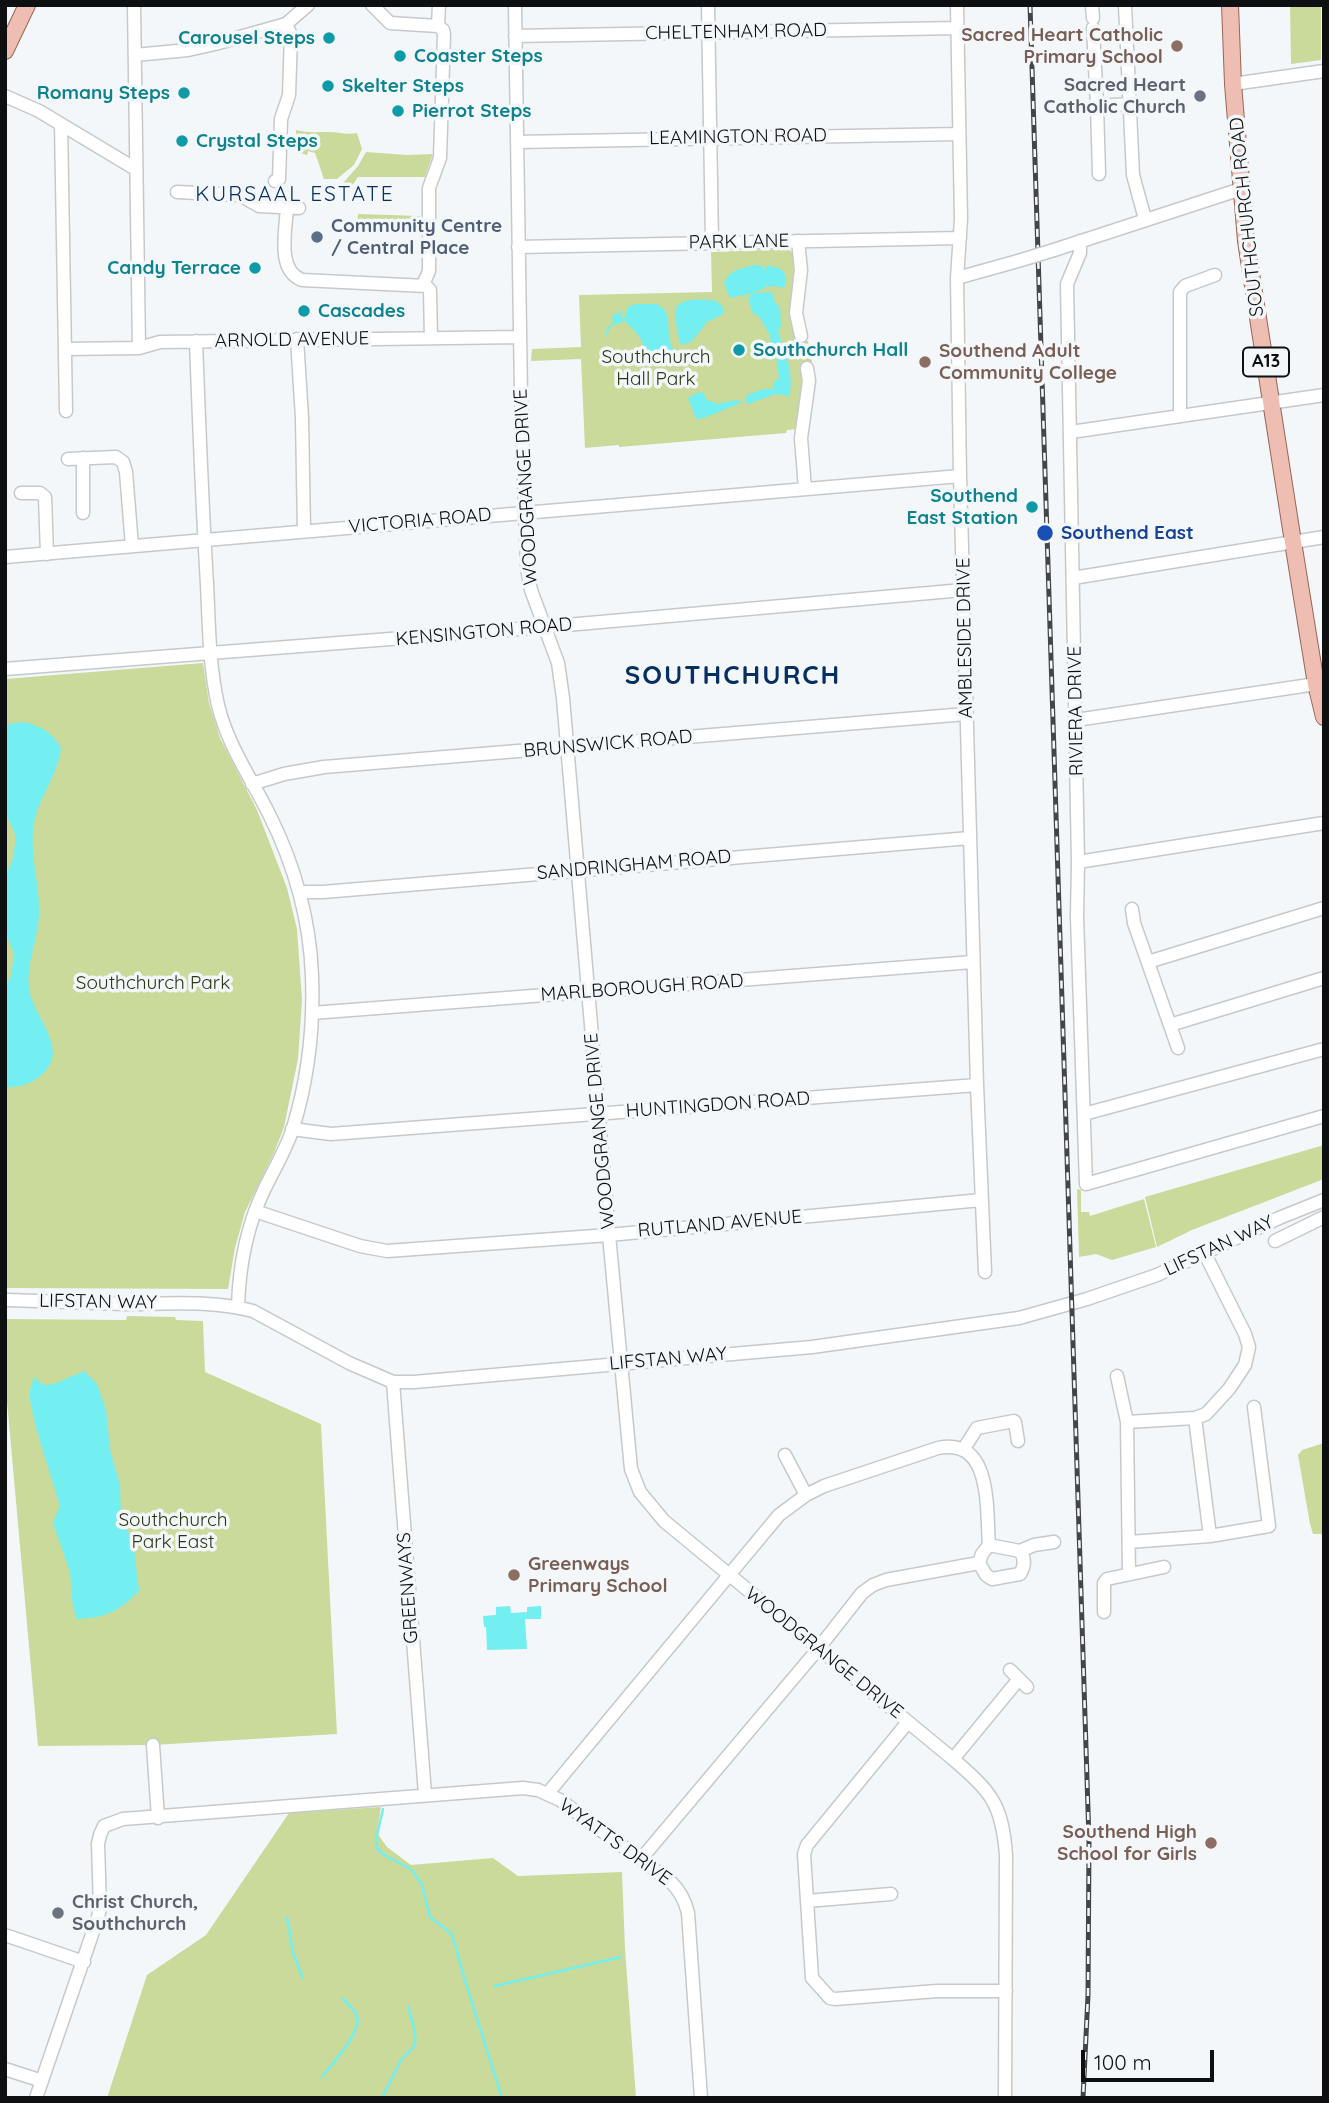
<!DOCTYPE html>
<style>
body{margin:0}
#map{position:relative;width:1329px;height:2103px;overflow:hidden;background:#f4f7fa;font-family:Quicksand,sans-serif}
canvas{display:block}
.frame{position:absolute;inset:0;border:7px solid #0e0f10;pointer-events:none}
.scale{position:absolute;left:1081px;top:2050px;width:133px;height:32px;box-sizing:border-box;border:4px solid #0e0f10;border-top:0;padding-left:9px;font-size:21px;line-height:24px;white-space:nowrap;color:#0e0f10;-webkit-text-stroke:5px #f4f7fa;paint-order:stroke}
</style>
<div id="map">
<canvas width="1329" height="2103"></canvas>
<div class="frame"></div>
<div class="scale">100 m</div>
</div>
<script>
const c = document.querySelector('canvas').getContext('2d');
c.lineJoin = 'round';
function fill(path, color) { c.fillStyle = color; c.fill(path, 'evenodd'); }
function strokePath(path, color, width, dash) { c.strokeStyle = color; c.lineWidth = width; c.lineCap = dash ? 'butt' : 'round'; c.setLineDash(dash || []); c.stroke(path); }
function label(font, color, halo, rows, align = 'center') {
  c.font = font + ' Quicksand,sans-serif'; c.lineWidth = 7; c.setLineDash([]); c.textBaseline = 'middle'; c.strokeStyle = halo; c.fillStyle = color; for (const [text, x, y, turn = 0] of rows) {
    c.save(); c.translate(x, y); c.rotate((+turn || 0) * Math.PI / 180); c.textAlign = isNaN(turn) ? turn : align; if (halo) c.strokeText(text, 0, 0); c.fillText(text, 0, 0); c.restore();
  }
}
const green = new Path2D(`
 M1290,5H1321V60L1291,64Z
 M296,130C307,133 315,132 327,132C338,132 346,135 357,133L362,149L354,165L337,179H324L315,153L308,151L307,155L297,152Z
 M366,152L407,155L433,154L425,177H358L348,192L343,183L358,166Z
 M358,214L420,216L419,226L357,225Z
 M788,249L796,255L792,312L795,341H808L812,361L806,383L799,429L787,430L786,433L619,447V445L585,448L581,359L531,361L532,349L581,347L579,295L712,292L711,252Z
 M203,663L209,703L220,738L257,810L287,888L297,929L302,1000L298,1059L284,1127L274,1153L245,1212L235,1248L228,1289L5,1288V679Z
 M1324,1145V1179L1192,1230L1157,1247L1145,1197Z
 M1077,1189L1081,1190V1212H1089L1090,1216L1144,1199L1156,1247L1112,1260L1096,1254L1079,1257Z
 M127,1316L175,1317L176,1320L203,1321L205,1372L321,1424L337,1734L153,1745L38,1746L5,1379V1319L126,1320Z
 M1324,1443V1534H1313L1310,1524L1298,1455L1302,1450Z
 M381,1807L377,1833L387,1847L411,1865L493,1858L518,1876L622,1872L625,1949L636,2098H107L147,1975L206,1935L289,1813Z`);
const water = new Path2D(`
 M754,265L763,266V272L767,266C781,265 791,275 784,288L775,286L769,287L765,285V288L753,293L772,292L775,303L780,307L781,325L778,332C785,349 795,378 789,396L776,394L748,404L745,401L747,395L763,389H773V383L779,378L775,346H771L770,335L758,315L753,314L748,298L753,293L730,298L724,283C730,269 741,269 754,265Z
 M713,300C720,303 725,306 723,314L707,322L691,342L681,345C678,338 678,331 676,323C670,296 693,299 713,300Z
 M635,304H657L664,309L668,318L669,339L675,354L666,353L649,357L639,336L625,321L611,326L605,338L606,330L613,322L612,316L621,311V318H625L627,308Z
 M699,392L704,393L706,399L717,404L736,400L743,402L704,418L696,419L688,398Z
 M21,722C39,724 52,732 61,748C58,775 39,797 34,823C29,854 40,884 39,914C38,939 26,964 29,989C32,1011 58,1038 52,1059C47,1077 24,1089 5,1087V986L10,979L13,962V951L5,932V878L13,858L15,845V834L5,811V725Z
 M84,1371L97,1384L106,1410L110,1450L120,1485L121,1518L133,1542L139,1591C118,1612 106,1618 76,1619L72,1600L70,1572L53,1523L60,1506L36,1428L30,1400V1390L34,1377L43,1385L54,1384Z
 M510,1606L511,1613L527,1612V1607L541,1606V1619H525L527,1649L487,1650L486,1627H484L483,1616L496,1615V1607Z`);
const stream = new Path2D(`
 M383,1809L376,1840L377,1848L383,1854L412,1870L422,1885L430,1917L452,1934L463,1974L502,2098
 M287,1918L293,1953L303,1978
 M495,1986L621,1957
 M322,2077C331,2065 362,2032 357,2016C354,2009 348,2004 343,1999
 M382,2098L401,2060L415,2045V2032L408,2006`);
const minor = new Path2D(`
 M134,5L139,348
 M372,5L390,23L438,26L443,30L444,34L440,158L429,188V271L423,285
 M515,5L521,395L527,568L531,590L558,663L563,698L609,1235L631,1469L640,1492L664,1521L953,1759C991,1792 1002,1803 1006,1855L1005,2098
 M708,5L712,242
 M957,5L961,219L957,278L960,476L977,1085L985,1272
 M1092,5L1093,18
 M1125,5L1133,175L1145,219
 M438,26L439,5
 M1093,28L1097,106
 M515,36L957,28
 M135,55L188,50L215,44L286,24L308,5
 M1233,84L1324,71
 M5,96L39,111L134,168
 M61,124L66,411
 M517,142L959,134
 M1099,174L1097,106L1130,104
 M275,181L279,179L281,119L289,95L291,35L286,24
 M177,192L240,195L259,206L299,208
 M287,207C286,230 276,270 302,280L426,286L430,290L431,338
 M798,241L801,270L796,313L801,336
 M1080,241V253L1067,284L1078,862L1077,917L1086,1184L1324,1116
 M518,247L960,238
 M1054,250L1241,189
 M957,278L1018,261
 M297,339L302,418L304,531
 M196,341C199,422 202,503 207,584C209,624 209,666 218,705C227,744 251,778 269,814C294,864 310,920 312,976C314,1027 308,1079 293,1128C286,1150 274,1169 264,1190C246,1228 239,1266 238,1307
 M65,349L139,348L160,342L520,337
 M1180,416V292L1185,286L1215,275
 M1071,432L1324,395
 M83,458V513
 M68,459L116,457L123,462L126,472L132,546
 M805,489L801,438L809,381L807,368
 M21,493H40L45,497L47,554
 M5,557L960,476
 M1073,578L1324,537
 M5,669L544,627L963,590
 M1076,720L1316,684
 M252,784L284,774L324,767L966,714
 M1078,862L1324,823
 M299,892H323L970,838
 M1132,909L1134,923L1178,1048
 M1148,962L1324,908
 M312,1013L973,962
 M1170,1025L1324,978
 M1084,1114L1324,1049
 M292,1129L331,1134L977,1085
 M255,1211L360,1246L387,1251L609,1235L981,1200
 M1275,1241L1324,1217
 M5,1300C45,1301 85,1303 124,1304C167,1304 212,1300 253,1311L349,1363L393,1382H414L812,1347L1019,1318L1087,1299L1157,1275L1279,1218L1324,1200
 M1117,1376L1127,1422L1129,1574
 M393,1382L425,1794
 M1195,1418L1210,1536
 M1127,1422L1195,1418L1206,1414L1229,1389L1245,1365L1249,1347L1245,1334L1205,1254
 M963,1450L977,1428L1014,1421L1015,1422L1018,1441
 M785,1455L806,1495
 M1129,1542L1210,1536L1269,1526L1254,1407
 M1020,1551L1034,1545L1054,1542
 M979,1563L986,1575L992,1579L1020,1574C1025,1566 1025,1558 1020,1551L989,1545
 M1104,1612V1583L1107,1579L1164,1567
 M1010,1670L1027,1687
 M908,1722L807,1845L804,1854L812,1978L830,1998L835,1999L937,1991H1006
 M153,1745L158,1818
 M953,1759L1019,1679
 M548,1793L779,1515L806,1495L824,1486L938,1448C993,1437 986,1510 989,1545L982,1554L979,1563L886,1580L873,1585L862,1593L818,1649L641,1859
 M807,1901L891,1894
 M5,1935L84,1962
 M5,2069L42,2081
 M36,2098L98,1917L100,1908L98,1844L100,1835L104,1826L123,1819L523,1788L538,1790L560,1800L671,1882C680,1891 685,1900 688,1913L701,2098`);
const major = new Path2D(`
 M1230,5L1233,84L1246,241L1293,542L1316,684L1324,717
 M5,51L27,5`);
const rail = new Path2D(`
 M1030,5L1089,1841L1088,1995L1083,2098`);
const minorBridge = new Path2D(`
 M1018,261L1054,250`);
const markers = [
 [329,38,7,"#0f9aa8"],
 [1177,46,7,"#8d6e63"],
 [400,56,7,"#0f9aa8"],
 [328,86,7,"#0f9aa8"],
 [184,93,7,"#0f9aa8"],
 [1200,96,7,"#6b7280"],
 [398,111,7,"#0f9aa8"],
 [182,141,7,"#0f9aa8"],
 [317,237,7,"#5c6f8a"],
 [255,268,7,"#0f9aa8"],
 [304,311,7,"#0f9aa8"],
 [739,350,7,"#0f9aa8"],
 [925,362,7,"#8d6e63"],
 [1032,507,7,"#0f9aa8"],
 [1045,533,9,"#1a4fb4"],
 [514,1575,7,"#8d6e63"],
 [1211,1843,7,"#8d6e63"],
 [58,1913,7,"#6b7280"]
];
const shields = [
 [1266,362,46]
];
const shieldNames = [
 ["A13",1266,362]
];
const streetNames = [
 ["CHELTENHAM ROAD",736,32,-1],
 ["LEAMINGTON ROAD",738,137,-1],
 ["SOUTHCHURCH ROAD",1247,217,-96],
 ["PARK LANE",739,242,-1],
 ["ARNOLD AVENUE",292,340,-1],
 ["WOODGRANGE DRIVE",526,487,-93],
 ["VICTORIA ROAD",420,521,-5],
 ["KENSINGTON ROAD",484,632,-5],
 ["AMBLESIDE DRIVE",965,638,-91],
 ["RIVIERA DRIVE",1076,711,-91],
 ["BRUNSWICK ROAD",608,744,-5],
 ["SANDRINGHAM ROAD",634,865,-5],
 ["MARLBOROUGH ROAD",642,988,-4],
 ["HUNTINGDON ROAD",718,1105,-4],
 ["WOODGRANGE DRIVE",600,1131,-95],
 ["RUTLAND AVENUE",720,1224,-5],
 ["LIFSTAN WAY",1219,1246,-25],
 ["LIFSTAN WAY",98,1302,1],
 ["LIFSTAN WAY",668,1359,-5],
 ["GREENWAYS",408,1588,-94],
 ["WOODGRANGE DRIVE",824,1653,39],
 ["WYATTS DRIVE",615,1842,36]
];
const educationNames = [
 ["Sacred Heart Catholic",1163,35],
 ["Primary School",1163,57],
 ["Southend Adult",939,351,"left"],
 ["Community College",939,373,"left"],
 ["Greenways",528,1564,"left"],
 ["Primary School",528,1586,"left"],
 ["Southend High",1197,1832],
 ["School for Girls",1197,1854]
];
const cultureNames = [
 ["Carousel Steps",315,38,"right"],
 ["Coaster Steps",414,56],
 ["Skelter Steps",342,86],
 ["Romany Steps",170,93,"right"],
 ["Pierrot Steps",412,111],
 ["Crystal Steps",196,141],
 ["Candy Terrace",241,268,"right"],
 ["Cascades",318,311],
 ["Southchurch Hall",753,350],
 ["Southend",1018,496,"right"],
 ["East Station",1018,518,"right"]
];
const worshipNames = [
 ["Sacred Heart",1186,85],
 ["Catholic Church",1186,107],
 ["Christ Church,",72,1902,"left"],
 ["Southchurch",72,1924,"left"]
];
const serviceNames = [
 ["Community Centre",331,226],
 ["/ Central Place",331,248]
];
const parkNames = [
 ["Southchurch",656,357],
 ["Hall Park",656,379],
 ["Southchurch Park",153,983],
 ["Southchurch",173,1520],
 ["Park East",173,1542]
];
const transitNames = [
 ["Southend East",1061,533]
];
const neighbourhoodNames = [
 ["KURSAAL ESTATE",295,195]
];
const districtNames = [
 ["SOUTHCHURCH",733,676]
];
fill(green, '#c9da9a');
fill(water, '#73eff1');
strokePath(stream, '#73eff1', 2.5);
strokePath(minor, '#c6c9cc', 15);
strokePath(major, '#996558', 18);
strokePath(minor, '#fff', 12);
strokePath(major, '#efbeb2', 16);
strokePath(rail, '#444547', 5);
strokePath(rail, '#f4f7fa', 2.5, [8]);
strokePath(minorBridge, '#c6c9cc', 15, []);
strokePath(minorBridge, '#fff', 12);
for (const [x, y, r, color] of markers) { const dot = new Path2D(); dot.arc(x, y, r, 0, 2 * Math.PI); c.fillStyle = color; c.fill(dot); strokePath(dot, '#f4f7fa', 2.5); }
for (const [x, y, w] of shields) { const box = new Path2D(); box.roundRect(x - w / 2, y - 14.5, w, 29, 5); c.fillStyle = '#f4f7fa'; c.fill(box); strokePath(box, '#0e0f10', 2); }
label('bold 18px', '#0e0f10', null, shieldNames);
label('19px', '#0e0f10', '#f4f7fa', streetNames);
label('bold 19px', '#785e54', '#f4f7fa', educationNames, 'right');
label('bold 19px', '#0d838f', '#f4f7fa', cultureNames, 'left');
label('bold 19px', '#5b616d', '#f4f7fa', worshipNames, 'right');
label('bold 19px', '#4e5e75', '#f4f7fa', serviceNames, 'left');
label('19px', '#2d3511', '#f4f7fa', parkNames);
label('bold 19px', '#164399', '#f4f7fa', transitNames, 'left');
c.letterSpacing = '2px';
label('21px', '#063062', '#f4f7fa', neighbourhoodNames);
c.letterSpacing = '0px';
c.letterSpacing = '2px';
label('bold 26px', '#063062', '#f4f7fa', districtNames);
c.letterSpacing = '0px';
</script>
